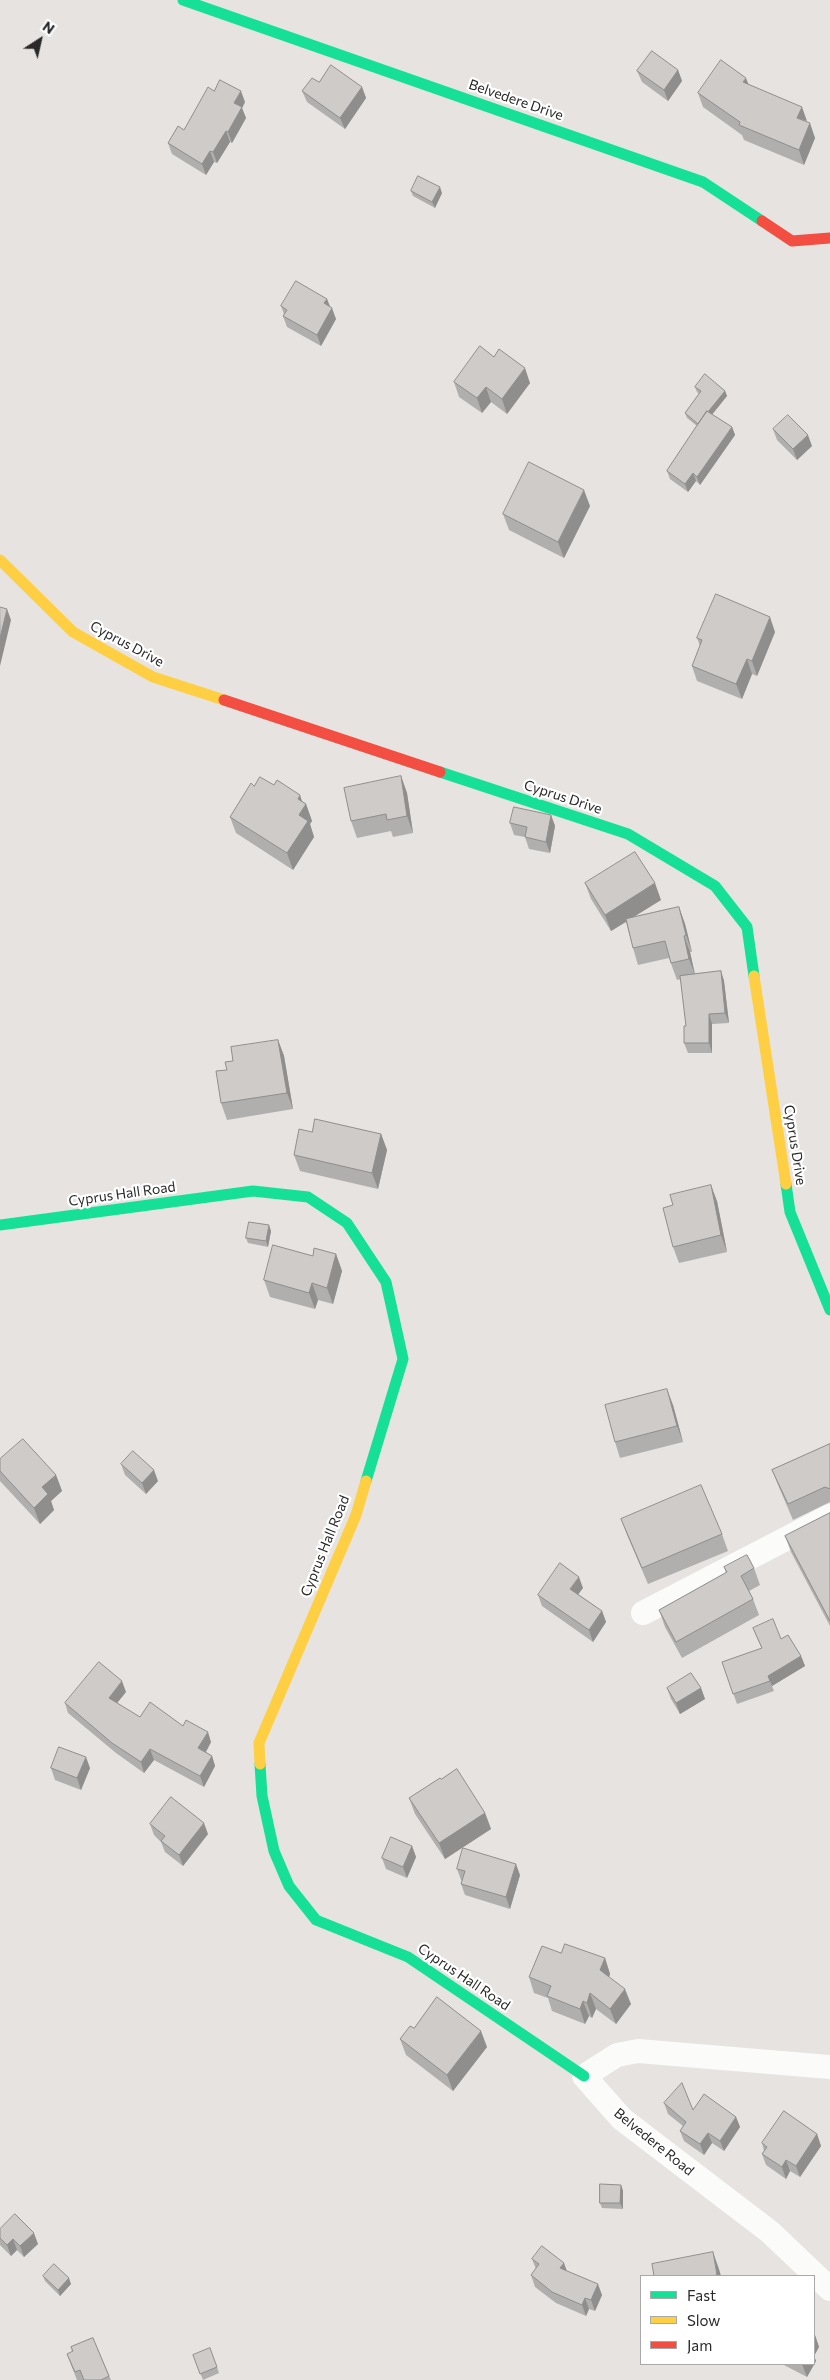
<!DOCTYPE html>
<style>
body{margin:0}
#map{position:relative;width:830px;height:2380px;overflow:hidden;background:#e6e3e0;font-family:Commissioner,sans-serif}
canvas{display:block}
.legend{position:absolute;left:640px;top:2275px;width:175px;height:90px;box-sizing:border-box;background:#fff;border:1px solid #a9a9a9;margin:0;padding:6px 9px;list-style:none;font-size:15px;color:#292929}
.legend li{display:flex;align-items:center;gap:10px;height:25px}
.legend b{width:25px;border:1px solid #a9a9a9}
.north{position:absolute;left:15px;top:15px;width:50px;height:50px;-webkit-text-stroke:4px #fff;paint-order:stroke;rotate:35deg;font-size:14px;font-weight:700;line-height:20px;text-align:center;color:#292929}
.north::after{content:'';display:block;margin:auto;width:18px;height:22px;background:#292929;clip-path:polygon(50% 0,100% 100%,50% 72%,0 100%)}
</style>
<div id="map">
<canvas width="830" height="2380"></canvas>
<ul class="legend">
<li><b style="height:6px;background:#16e098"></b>Fast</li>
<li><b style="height:6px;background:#ffcf43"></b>Slow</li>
<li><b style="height:6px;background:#f24e42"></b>Jam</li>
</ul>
<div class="north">N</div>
</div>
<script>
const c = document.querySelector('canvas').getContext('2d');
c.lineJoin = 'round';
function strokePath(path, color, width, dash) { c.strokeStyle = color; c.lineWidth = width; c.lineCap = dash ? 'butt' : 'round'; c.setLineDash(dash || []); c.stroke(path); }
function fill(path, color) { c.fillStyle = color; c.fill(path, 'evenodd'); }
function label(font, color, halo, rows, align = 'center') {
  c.font = font + ' Commissioner,sans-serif'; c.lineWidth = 4.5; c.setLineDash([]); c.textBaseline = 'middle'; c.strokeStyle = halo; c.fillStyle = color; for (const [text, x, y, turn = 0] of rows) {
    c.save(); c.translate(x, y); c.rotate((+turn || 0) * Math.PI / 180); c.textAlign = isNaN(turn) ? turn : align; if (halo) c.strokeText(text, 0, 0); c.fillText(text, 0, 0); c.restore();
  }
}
const street = new Path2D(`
 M643,1613L830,1516
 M830,2067L638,2051L617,2055L584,2076L622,2119L770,2232L830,2289`);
const fast = new Path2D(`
 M183,0L703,182L762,221
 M440,772L628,834L715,886L747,927L754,976
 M786,1184L790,1212L830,1310
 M0,1225L253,1191L308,1197L347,1223L386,1282L403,1359L366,1481
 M260,1764L262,1796L274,1851L289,1886L316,1920L408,1957L584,2076`);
const slow = new Path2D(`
 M0,560L73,632L153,677L224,700
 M754,976L786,1184
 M260,1764L259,1743L356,1515L366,1481`);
const jam = new Path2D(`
 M762,221L792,241L830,238
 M224,700L440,772`);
const wall = new Path2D(`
 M678,70L682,81L668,101L642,82L637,71Z
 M319,82L362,87L366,98L345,129L307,102L302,91Z
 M749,85L807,122L815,138L804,165L744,140L742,135L703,107L698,93Z
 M214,91L245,102L242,108L246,118L232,143L230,142L217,163L214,162L206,175L172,154L168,143L184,130Z
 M411,191L442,193L435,208L413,196Z
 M327,299L330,306L336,319L321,346L287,327L283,316L284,314L281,306Z
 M494,357L530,383L507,414L491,402L482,413L459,397L454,382Z
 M695,387L725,391L727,396L712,415L732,427L735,435L700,485L696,481L688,492L670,479L667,471L697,426L687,418L685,413L699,394L697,392Z
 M773,429L812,446L797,460L777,440Z
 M590,506L564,558L509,530L503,514Z
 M775,632L757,676L752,674L742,699L697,681L692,666L700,646L697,638Z
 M401,776L407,793L413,833L393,837L391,831L357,838L351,821Z
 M274,785L306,804L312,821L310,824L314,837L293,870L236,833L230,817Z
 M551,815L555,826L550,853L529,849L525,837L514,835L510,823Z
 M585,883L661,900L633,917L679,907L685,924L692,952H690L695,974L721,971L724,981L729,1023L712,1024V1053H688L684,1043L686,1026L681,979L677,980L669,958L638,965L633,948L626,922L611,931L591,899Z
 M278,1040L284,1056L293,1109L227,1120L221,1103L227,1070L233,1061Z
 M312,1132L381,1134L387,1150L378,1189L300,1171L294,1155Z
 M717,1201L727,1252L679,1263L673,1247Z
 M271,1231L268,1247L248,1243L246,1238Z
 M336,1254L342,1271L333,1304L318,1300L315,1309L270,1297L264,1280Z
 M673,1405L683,1442L620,1458L615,1442Z
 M830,1444V1502L793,1520L778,1485L772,1470Z
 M0,1459L56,1475L62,1491L51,1501L54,1510L40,1524L0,1481Z
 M121,1464L158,1481L146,1494L125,1475Z
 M830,1513V1626L791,1552L785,1536Z
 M621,1519L722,1534L728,1551L648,1584L627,1535Z
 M724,1567L754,1568L760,1585L749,1591L753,1599L759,1615L682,1658L665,1627L659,1610L726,1573Z
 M583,1588L578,1594L602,1611L606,1622L593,1642L542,1606L538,1595Z
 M753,1628L781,1639L801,1656L805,1666L772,1686L774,1691L737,1704L722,1662L762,1649Z
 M667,1688H701L705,1699L680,1714L671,1699Z
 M126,1692L117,1703L140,1717L211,1742L206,1752L212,1756L215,1766L204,1787L154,1760L144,1773L116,1753L68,1713L65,1703Z
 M51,1768H90L81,1790L55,1780Z
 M441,1779L485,1813L491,1829L445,1859L415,1814L409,1798Z
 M150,1824L208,1834L183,1866L165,1852L161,1842L154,1835Z
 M412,1846L416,1857L407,1878L386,1869L382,1858Z
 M457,1869L520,1875L510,1909L465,1895L461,1884L462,1881L461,1880Z
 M561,1953L605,1958L610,1974L609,1977L631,2004L616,2024L596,2009L592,2018L589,2016L585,2024L552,2011L548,1998L534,1993L529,1977Z
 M414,2028L487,2047L453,2091L406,2055L400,2039Z
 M664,2103L693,2110L736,2117L740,2127L724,2151L712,2143L704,2155L684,2141L680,2131L683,2126L668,2114Z
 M817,2134L821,2146L800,2177L790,2171L786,2179L766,2165L762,2154L764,2151L762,2143Z
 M621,2185L623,2191V2209L602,2208L600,2203Z
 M0,2229L38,2244L24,2257L17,2250L11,2256L0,2245Z
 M532,2259L567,2271L602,2295L595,2311L589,2309L586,2316L556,2303L535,2287L531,2275L536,2269Z
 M43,2276L71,2284L60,2296L45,2281Z
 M814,2332L819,2347L814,2356L816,2361L807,2377L782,2364H814Z
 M93,2338L111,2380H77L71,2365L67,2354L72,2352L71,2347Z
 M193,2355L217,2367L219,2373L203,2380Z`);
const shadedWall = new Path2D(`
 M678,70L682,81L668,101L664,90Z
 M746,78L752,93L743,82Z
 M362,87L366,98L345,129L340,118Z
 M241,91L245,102L242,108L246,118L232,143L228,132L234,103Z
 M802,107L807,121L797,118Z
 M810,123L815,138L804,165L799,150Z
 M226,131L230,142L217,163L213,152Z
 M210,151L214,162L206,175L202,164Z
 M440,187L442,193L435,208L432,202Z
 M327,299L331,310L324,303Z
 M332,308L336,319L321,346L317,335Z
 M525,368L530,383L507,414L502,399Z
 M486,387L491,402L482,413L477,398Z
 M725,391L727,396L700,429L698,424Z
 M732,427L735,435L700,485L697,477Z
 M808,435L812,446L797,460L793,449Z
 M693,473L696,481L688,492L685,484Z
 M584,490L590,506L564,558L558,542Z
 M7,609L11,620L0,666V638Z
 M770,617L775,632L757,676L752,661Z
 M747,659L752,674L742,699L736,684Z
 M401,776L407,793L413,833L407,816Z
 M300,795L304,807L306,804L312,821L310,824L314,837L293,870L287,853L299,815L298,799Z
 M551,815L555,826L550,853L546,842Z
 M655,883L661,900L611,931L605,915Z
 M679,907L685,924L692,952L686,935Z
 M684,936L690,952L695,975L689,959Z
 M721,971L724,981L729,1023L725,1013Z
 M709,1014L712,1024V1053L709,1043Z
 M278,1040L284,1056L293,1109L287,1093Z
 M381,1134L387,1150L378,1189L372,1173Z
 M711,1185L717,1201L727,1252L721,1235Z
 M269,1225L271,1231L268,1247L266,1241Z
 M336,1254L342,1271L333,1304L327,1288Z
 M312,1283L318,1300L315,1309L309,1293Z
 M667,1389L673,1405L683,1442L677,1426Z
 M154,1470L158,1481L146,1494L142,1483Z
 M56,1475L62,1491L51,1501L54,1510L40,1524L34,1508L42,1487Z
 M579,1577L583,1588L574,1600L570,1589Z
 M602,1611L606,1622L593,1642L589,1630Z
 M801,1656L805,1666L772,1686L768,1676Z
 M122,1681L126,1692L113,1708L109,1698Z
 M701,1688L705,1699L680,1714L676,1703Z
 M208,1732L211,1742L202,1759L198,1748Z
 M150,1749L154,1760L144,1773L141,1762Z
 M212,1756L215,1766L204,1787L200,1776Z
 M86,1757L90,1768L81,1790L77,1778Z
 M485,1813L491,1829L445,1859L439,1843Z
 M204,1823L208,1834L183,1866L179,1855Z
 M412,1846L416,1857L407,1878L403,1867Z
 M516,1864L520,1875L510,1909L506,1897Z
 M605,1958L610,1974L606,1985L600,1970Z
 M625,1989L631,2004L616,2024L610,2009Z
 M590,1993L596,2009L592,2018L587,2003Z
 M583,2001L589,2016L585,2024L580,2009Z
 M481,2031L487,2047L453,2091L447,2075Z
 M736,2117L740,2127L724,2151L720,2141Z
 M708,2133L712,2143L704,2155L700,2144Z
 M817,2134L821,2146L800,2177L796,2166Z
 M786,2160L790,2171L786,2179L782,2167Z
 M621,2185L623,2191V2209L620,2203Z
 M34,2233L38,2244L24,2257L20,2246Z
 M13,2239L17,2250L11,2256L7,2245Z
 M713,2252L719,2269L721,2276H718L717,2275Z
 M564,2263L568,2274L560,2268Z
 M69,2278L71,2284L60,2296L58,2290Z
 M598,2284L602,2295L595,2311L591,2300Z
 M585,2298L589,2309L586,2316L582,2305Z
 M814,2332L819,2347L814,2356L816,2361L807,2377L802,2364H814Z`);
const building = new Path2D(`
 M652,51L678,70L664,90L637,71Z
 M721,60L746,78L743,82L802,107L797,118L810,123L799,150L739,125L740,122L698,93Z
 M331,65L362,87L340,118L302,91L312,78L319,82Z
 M220,80L241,91L234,103L242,107L228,132L226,131L213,152L210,151L202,164L168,143L178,126L184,130L208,87L214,91Z
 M418,176L440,187L432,202L411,191Z
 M296,281L327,299L324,303L332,308L317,335L283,316L287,310L281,306Z
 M480,346L494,357L499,349L525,368L502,399L486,387L477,398L454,382Z
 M705,374L725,391L708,412L707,411L698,424L685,413L701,391L695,387Z
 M707,411L732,427L697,477L693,473L685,484L667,471Z
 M788,415L808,435L793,449L773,429Z
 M529,462L584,490L558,542L503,514Z
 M716,594L770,617L752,661L747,659L736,684L692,666L702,640L697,638Z
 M0,607L7,609L0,638Z
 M401,776L407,816L387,820L386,814L351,821L344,788Z
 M260,777L274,785L277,780L300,795L298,799L306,804L299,815L308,821L287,853L230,817L251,783L254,786Z
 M514,807L551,815L546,842L525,837L527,827L510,823Z
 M635,852L655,883L605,915L585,883Z
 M679,907L686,935L684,936L689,959L671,963L665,941L633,948L626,919Z
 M721,971L725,1013L709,1014V1043H684V1026H686L680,976Z
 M278,1040L287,1093L221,1103L216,1071L227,1070L225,1062L233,1061L231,1047Z
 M315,1119L381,1134L372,1173L294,1155L299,1129L312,1132Z
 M711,1185L721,1235L673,1247L663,1208L673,1205L670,1195Z
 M249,1222L269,1225L266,1241L246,1238Z
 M273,1245L313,1256L314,1248L336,1254L327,1288L312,1283L309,1293L264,1280Z
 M667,1389L677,1426L615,1442L605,1405Z
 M23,1439L56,1475L42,1487L48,1494L34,1508L0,1471V1459Z
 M830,1444V1489L825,1487L788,1504L772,1470Z
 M133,1451L154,1470L142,1483L121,1464Z
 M701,1485L722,1534L642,1568L621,1519Z
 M830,1513V1621L785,1536Z
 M747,1555L754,1568L741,1576L753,1599L676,1642L659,1610L727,1572L724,1567Z
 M560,1563L579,1577L570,1589L602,1611L589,1630L538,1595Z
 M773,1619L781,1639L788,1635L801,1656L768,1676L770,1681L733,1694L722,1662L762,1648L753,1628Z
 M99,1662L122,1681L109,1698L140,1717L150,1702L183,1726L186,1720L208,1732L198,1748L212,1756L200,1776L150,1749L141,1762L112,1743L65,1703Z
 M691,1673L701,1688L676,1703L667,1688Z
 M59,1747L86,1757L77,1778L51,1768Z
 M457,1769L485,1813L439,1843L409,1798L440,1778L441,1779Z
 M171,1797L204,1823L179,1855L161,1841L165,1836L150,1824Z
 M391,1837L412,1846L403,1867L382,1858Z
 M463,1848L516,1864L506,1897L461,1884L465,1871L457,1869Z
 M565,1944L605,1958L600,1970L625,1989L610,2009L590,1993L587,2003L583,2001L580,2009L547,1996L551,1986L529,1977L542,1946L561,1953Z
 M437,1997L481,2031L447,2075L400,2039L410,2026L414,2028Z
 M682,2083L693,2110L704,2094L736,2117L720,2141L708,2133L700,2144L680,2131L686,2122L664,2103Z
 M784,2111L817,2134L796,2166L786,2160L782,2167L762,2154L767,2147L762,2143Z
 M600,2184L621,2185L620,2203H600Z
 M15,2214L34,2233L20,2246L13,2239L7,2245L0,2238V2229Z
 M542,2246L564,2263L560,2268L598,2284L591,2300L585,2298L582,2305L552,2292L531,2275L539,2264L532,2259Z
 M713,2252L717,2275L711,2276H654L652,2264Z
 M54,2264L69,2278L58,2290L43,2276Z
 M93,2338L109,2376L101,2380H84L80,2370L75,2372L67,2354L73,2351L71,2347Z
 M210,2348L217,2367L200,2374L193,2355Z`);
const streetNames = [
 ["Belvedere Drive",516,100,19],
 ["Cyprus Drive",127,644,28],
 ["Cyprus Drive",563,797,18],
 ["Cyprus Drive",795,1145,81],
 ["Cyprus Hall Road",122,1194,-8],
 ["Cyprus Hall Road",325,1546,-68],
 ["Cyprus Hall Road",464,1977,34],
 ["Belvedere Road",654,2142,39]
];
strokePath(street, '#fbfbfa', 24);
strokePath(fast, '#16e098', 11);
strokePath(slow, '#ffcf43', 11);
strokePath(jam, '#f24e42', 11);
fill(wall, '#b1afad');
fill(shadedWall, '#908e8d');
fill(building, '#cecbc9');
strokePath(building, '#908e8d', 1);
label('14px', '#292929', '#fff', streetNames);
</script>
